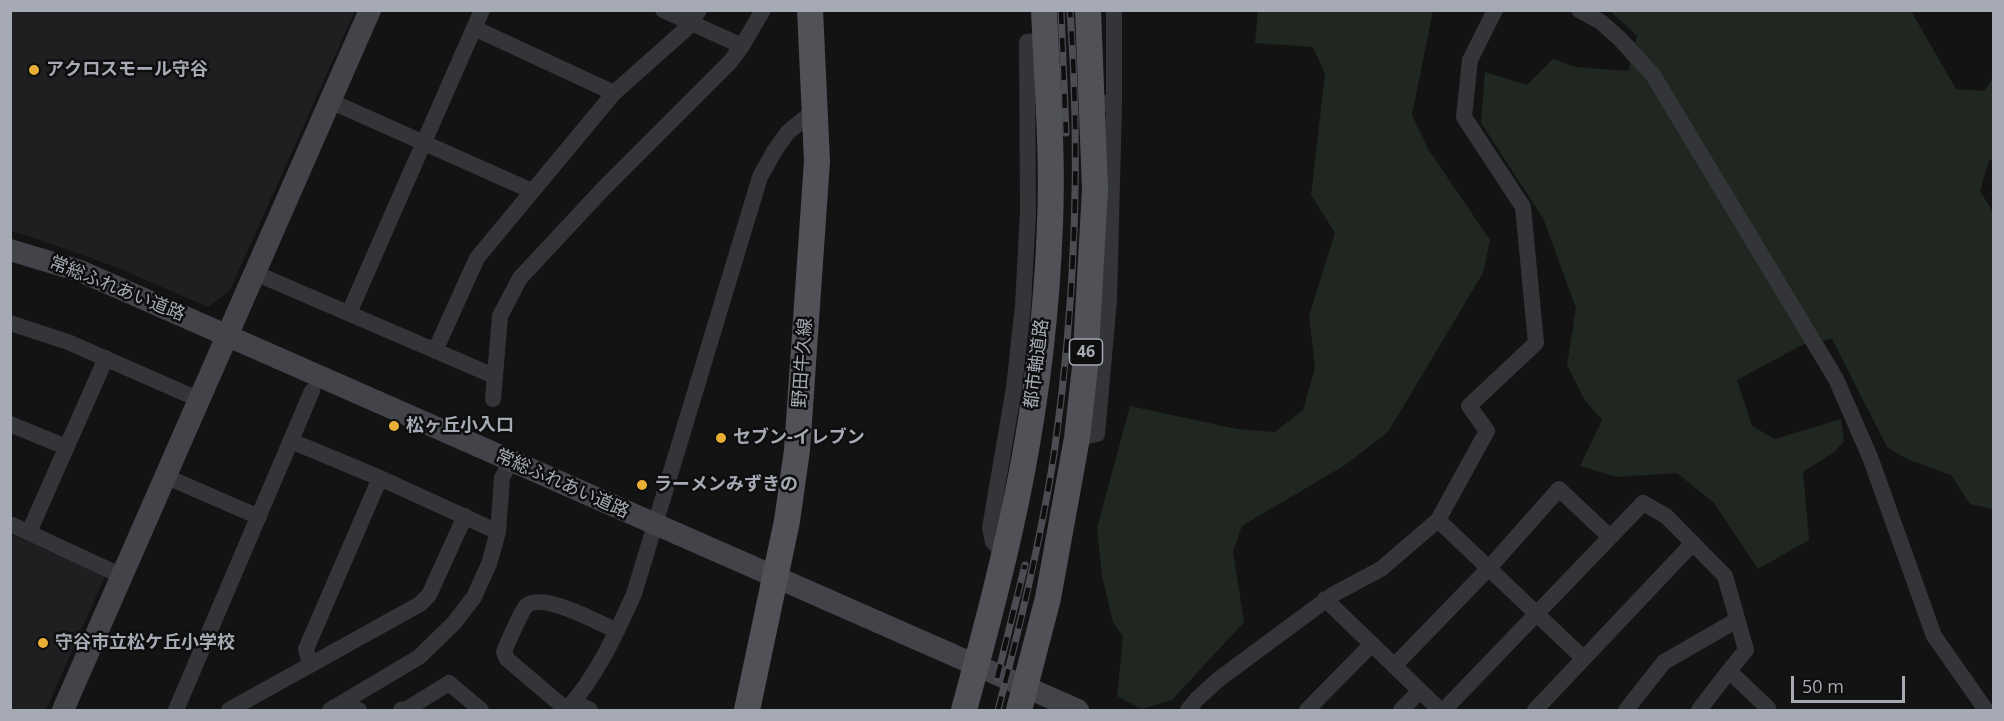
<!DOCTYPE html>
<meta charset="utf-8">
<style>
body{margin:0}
#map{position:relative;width:2004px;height:721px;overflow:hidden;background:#131314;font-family:"Open Sans",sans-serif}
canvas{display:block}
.frame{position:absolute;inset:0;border:12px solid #a5aab4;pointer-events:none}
.scale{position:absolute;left:1791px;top:676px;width:114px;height:27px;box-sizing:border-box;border:3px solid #a5aab4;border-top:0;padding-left:8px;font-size:18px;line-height:21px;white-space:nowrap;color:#a5aab4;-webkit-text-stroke:4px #0e0e0f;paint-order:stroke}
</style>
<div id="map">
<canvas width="2004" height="721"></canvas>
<div class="frame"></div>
<div class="scale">50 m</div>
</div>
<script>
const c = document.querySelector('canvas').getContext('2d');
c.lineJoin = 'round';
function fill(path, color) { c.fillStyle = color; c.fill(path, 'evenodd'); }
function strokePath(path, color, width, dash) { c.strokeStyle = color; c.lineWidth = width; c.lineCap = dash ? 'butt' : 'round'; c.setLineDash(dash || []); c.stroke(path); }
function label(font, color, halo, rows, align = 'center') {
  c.font = font + ' "Open Sans","Noto Sans JP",sans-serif'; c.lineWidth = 5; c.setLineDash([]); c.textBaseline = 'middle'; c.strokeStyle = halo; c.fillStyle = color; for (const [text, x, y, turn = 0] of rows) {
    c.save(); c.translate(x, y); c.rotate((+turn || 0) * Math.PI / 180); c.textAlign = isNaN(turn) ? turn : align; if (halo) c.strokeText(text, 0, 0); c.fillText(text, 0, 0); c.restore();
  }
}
const built = new Path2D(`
 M11,10L355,11L230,290L208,307L113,266L28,236L11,231Z
 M10,534L105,576L46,710H11Z`);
const green = new Path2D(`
 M1258,11H1433L1412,115L1428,149L1490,240L1483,273L1388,432L1345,465L1242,526L1233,551L1244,622L1172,700L1142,709L1117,696L1123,637L1113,622L1102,576L1097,528L1130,406L1237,429L1275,432L1303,410L1315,368L1309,316L1335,233L1311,195L1325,74L1313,47L1255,43Z
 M1610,11H1911L1956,89L1984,91L1993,78V158L1989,161L1980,191L1994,214L1993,509L1970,504L1951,475L1907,459L1887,447L1832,339L1804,344L1737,380L1752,426L1775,439L1841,419L1844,441L1834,452L1803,472L1809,540L1758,569L1714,503L1677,473L1617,477L1580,466L1602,420L1584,399L1567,365L1576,308L1543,218L1481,123L1485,72L1527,85L1553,59L1576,67L1628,71L1637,36Z`);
const street = new Path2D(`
 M663,10L742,46
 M1579,10L1601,22L1620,39L1653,75L1836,379L1870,457L1934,636L1986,710
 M474,28L614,93
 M330,101L532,191
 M1102,103H1114V10
 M255,273L494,376
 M349,313L482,10
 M10,323L68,342L200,400
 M435,351L477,258L614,93L687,28L699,10
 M493,399L500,316L520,278L604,188L730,62L742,46L763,10
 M10,424L66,447
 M1077,438L1097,434L1109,300L1114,103
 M291,441L380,478L498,532
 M167,477L259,517
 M1438,520L1583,658
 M10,524L122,576
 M29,532L106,358
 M1004,553L993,542L990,528L1014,388L1023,305L1028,213L1027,42L1045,40
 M1325,599L1440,710
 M310,664L306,649L380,478
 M1394,666L1489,568L1559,489L1610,537
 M574,702L590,710
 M334,707L359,710
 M176,710L312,391
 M229,710L420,604L429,595L465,516
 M330,710L419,657L454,623L474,597L489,564L498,532L502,478L511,460
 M401,710L407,709L449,683L481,710
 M566,710C596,678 616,634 634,594L760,177L775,150L788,132L815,110
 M567,710L507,659L504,652C506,646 523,608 526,606C542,591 599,623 617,631
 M1188,710L1197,699L1219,679L1334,594L1381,569L1438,520L1487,431L1469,406L1536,343L1523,207L1464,117L1470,60L1495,10
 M1307,710L1372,644
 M1401,710L1420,691
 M1444,710L1643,503L1666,516L1725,576L1746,650L1729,671
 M1535,710L1693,543
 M1626,710L1664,662L1737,620
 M1699,710L1729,671L1768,708L1767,710`);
const secondary = new Path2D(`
 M10,250L80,271L128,292L1078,710
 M63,710L370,10`);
const primary = new Path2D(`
 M747,710L787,521L797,450L817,161L810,10
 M964,710C985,633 1006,555 1021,477C1037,394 1047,308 1050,224C1053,153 1047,81 1044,10
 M1019,710L1048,598L1077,438L1085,367L1095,189L1088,10`);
const rail = new Path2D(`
 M1061,10L1066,133
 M997,678L1025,565
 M998,710C1020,626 1041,540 1054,454C1075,307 1081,158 1070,10`);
const markers = [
 [34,70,6,"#eaaf35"],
 [394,426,6,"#eaaf35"],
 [721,438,6,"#eaaf35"],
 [642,485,6,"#eaaf35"],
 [43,643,6,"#eaaf35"]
];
const shields = [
 [1086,352,33]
];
const shieldNames = [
 ["46",1086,352]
];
const poiNames = [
 ["アクロスモール守谷",46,70],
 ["松ヶ丘小入口",406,426],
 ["セブン-イレブン",733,438],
 ["ラーメンみずきの",654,485],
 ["守谷市立松ケ丘小学校",55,643]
];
const streetNames = [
 ["常総ふれあい道路",117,289,22],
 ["野田牛久線",803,363,-86],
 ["都市軸道路",1037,364,-83],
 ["常総ふれあい道路",562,484,24]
];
fill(built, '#1f1f21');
fill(green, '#1f2720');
strokePath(street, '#343539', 16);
strokePath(secondary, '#424449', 22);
strokePath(primary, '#505258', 26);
strokePath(rail, '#4b4d52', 7);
strokePath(rail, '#0e0e0f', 4.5, [14]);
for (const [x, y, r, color] of markers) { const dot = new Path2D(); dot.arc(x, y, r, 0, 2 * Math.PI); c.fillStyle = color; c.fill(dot); strokePath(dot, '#0e0e0f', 2); }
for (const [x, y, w] of shields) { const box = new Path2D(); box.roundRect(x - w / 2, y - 13, w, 26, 4.5); c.fillStyle = '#0e0e0f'; c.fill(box); strokePath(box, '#a5aab4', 1.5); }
label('bold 16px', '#a5aab4', null, shieldNames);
label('bold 18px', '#a5aab4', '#0e0e0f', poiNames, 'left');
label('18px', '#a5aab4', '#0e0e0f', streetNames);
</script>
